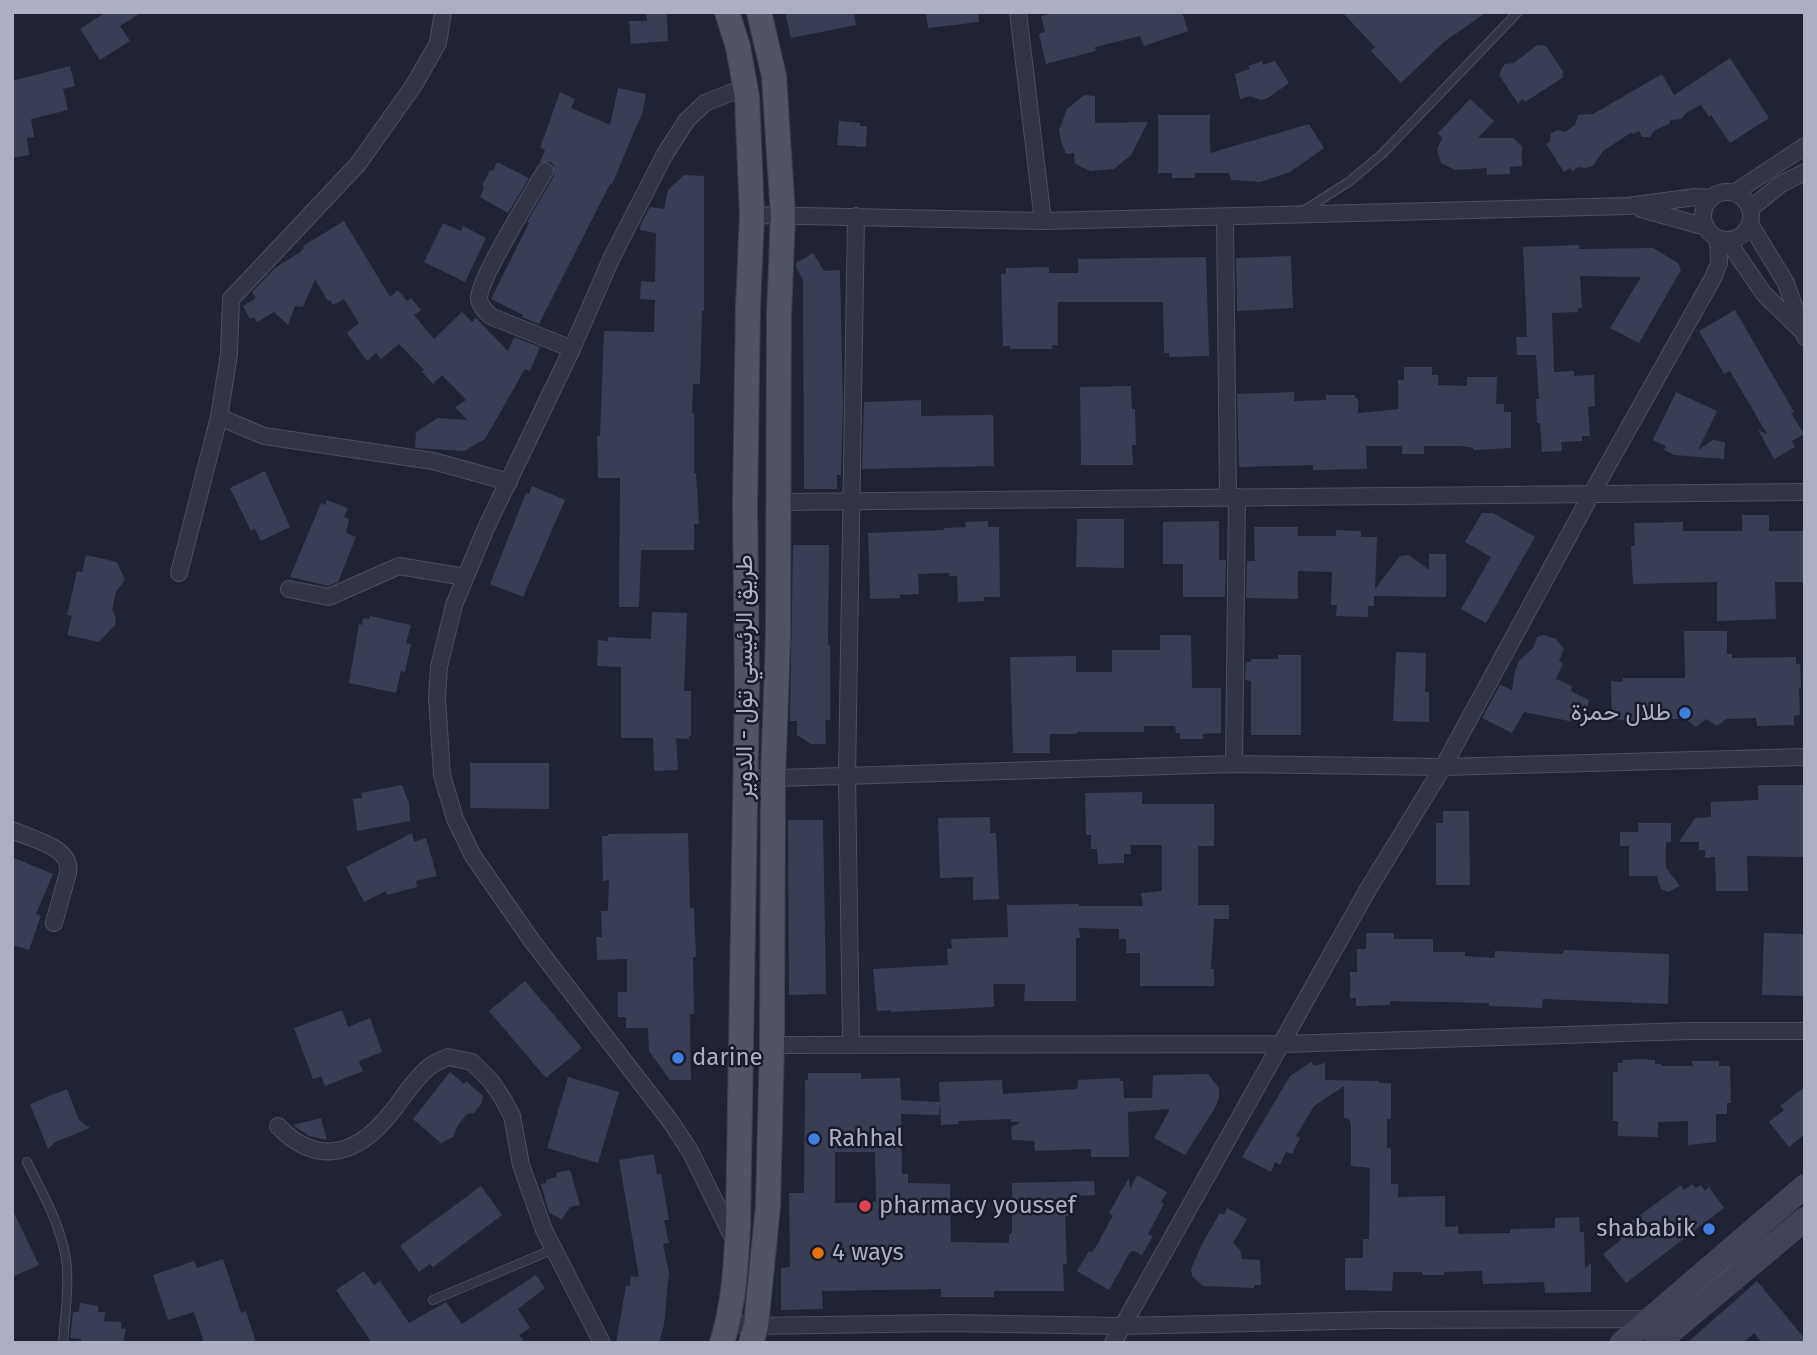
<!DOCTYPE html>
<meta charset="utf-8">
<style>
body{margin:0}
#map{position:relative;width:1817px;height:1355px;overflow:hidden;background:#1f2334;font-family:"Fira Sans",sans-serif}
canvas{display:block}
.frame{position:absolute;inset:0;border:14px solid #acafc2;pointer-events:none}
</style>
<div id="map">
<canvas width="1817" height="1355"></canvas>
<div class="frame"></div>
</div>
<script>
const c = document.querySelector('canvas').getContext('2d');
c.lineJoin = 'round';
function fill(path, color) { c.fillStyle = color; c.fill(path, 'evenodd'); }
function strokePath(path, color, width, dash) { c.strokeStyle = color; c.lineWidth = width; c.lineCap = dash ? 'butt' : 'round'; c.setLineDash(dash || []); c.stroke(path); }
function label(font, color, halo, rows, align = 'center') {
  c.font = font + ' "Fira Sans",Vazirmatn,sans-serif'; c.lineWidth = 5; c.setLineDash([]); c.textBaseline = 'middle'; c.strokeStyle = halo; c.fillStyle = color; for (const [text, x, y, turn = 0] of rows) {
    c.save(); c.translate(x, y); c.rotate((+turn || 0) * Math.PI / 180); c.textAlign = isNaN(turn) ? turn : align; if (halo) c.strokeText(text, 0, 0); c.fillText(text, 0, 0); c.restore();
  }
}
const building = new Path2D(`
 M106,12H142L120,26L130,41L100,60L80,29Z
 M646,12H667L668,41L631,44L629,21H647Z
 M785,12H854L856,25L791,38Z
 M926,12H978L979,22L928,28Z
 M1058,12H1182L1188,31L1144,46L1140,36L1095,47L1096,51L1046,64L1039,34L1045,32L1041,16Z
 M1342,12H1487L1445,41L1401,83L1371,51L1375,47Z
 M1537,45L1546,46L1564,73L1562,74L1564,77L1525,102L1523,99L1519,102V105L1499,75L1502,68L1505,64L1514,63Z
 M1730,58L1769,118L1730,143L1711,115L1709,117L1701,105L1687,112L1681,119L1671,120L1669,124L1655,130L1650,137H1642L1639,131L1633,134L1632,132L1603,151L1593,166L1585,168L1578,167L1572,171L1570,168L1564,172L1546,144L1550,141L1551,133L1558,130L1565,132L1575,125L1578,115L1593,114L1662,74L1674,95Z
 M1262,61L1263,65L1275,61L1289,83L1268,98L1261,100L1250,96L1240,99L1235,74L1250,69L1248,66Z
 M70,66L75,86L63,89L68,110L31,119L34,137L27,138L29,155L12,158V81Z
 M618,88L646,94L643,111L612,184H610L539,324L522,317L523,315L491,299L529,223L527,222L554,176V166L551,162H540L545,150L540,148L560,92L575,99L571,108L610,125Z
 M1084,95L1095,96V123L1148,122L1131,155L1114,169L1091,171L1081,167L1075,163L1074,153L1066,154L1061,141L1059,130L1067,109Z
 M1470,99L1494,121L1478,138H1513L1522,146V166L1510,167V174L1487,175V168L1455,170L1441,163L1437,149L1442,138L1438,133Z
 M1158,115H1210V153L1309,124L1324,148L1290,172L1260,182L1231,180L1229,173H1195V178H1172V173H1158Z
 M839,121L860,123V126H867L866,147L837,145Z
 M497,162L529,178L508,213L480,197L484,188L482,186L490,170L493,171Z
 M684,175L704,176V311H702L700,384H693L692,413H694V473H696L699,524H694V550H641L639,607H619L620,478H598L597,436H600L604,331L654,332L655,300L640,299L641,281L655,282L656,233L640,230L641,224L650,207L664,209L668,190Z
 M344,221L390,297L398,290L407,301L411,298L421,310L414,315L434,339L462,312L472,322L476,318L508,351L514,337L540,347L530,371L525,369L485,439L464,451L415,448L416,432L438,418L467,420L455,407L466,400L442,375L433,384L422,372L424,370L399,344L381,359L376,353L367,361L347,333L359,323L344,299L333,305L330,300L328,301L315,279L303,307L295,306L288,325L274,312L257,322L254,317L250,319L243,306L256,298L252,292L275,268L300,252L304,248L303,246Z
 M443,223L461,231L463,226L486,238L465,282L424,262Z
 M1579,245V249L1653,248L1678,263L1681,270L1639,343L1610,328L1641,277L1580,276L1582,308H1578V312L1552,313L1554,372L1574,371V376L1594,375L1595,406L1588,407L1590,436H1582V441L1561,442L1562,451L1542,452L1540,423H1537L1536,399H1539L1536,355H1517L1516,337H1527L1523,247Z
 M813,253L824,271L840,270L843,403L841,475H837V489H804L803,280L796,267V263Z
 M1291,256L1293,308L1237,311L1236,258Z
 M1206,257L1209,356L1169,357V353H1164L1163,302H1058V345H1052V349H1010V346H1003L1001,274H1006V268L1049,267V273H1078V259Z
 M1735,310L1794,412L1791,413L1804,434L1792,441L1795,447L1774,459L1758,430L1767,434L1730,371L1724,374L1699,331Z
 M1404,367H1432V375H1438V385L1467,386V377H1497L1496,404H1504V412H1511V448L1473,450V448L1461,446H1424V454H1402V446H1366L1367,469L1313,470V465L1239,467L1237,394L1294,392V401L1326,400V395H1355V398H1358V413L1390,410L1398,409V380H1404Z
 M1131,386L1132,409H1135L1136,445H1132L1133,465H1081L1080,387Z
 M1676,392L1717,411L1698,450L1713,440L1725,442L1724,459L1674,455L1664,450L1666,446L1653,440Z
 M921,400V416L993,415L994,466L862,469L864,402Z
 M265,471L290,527L261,541L255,529L251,531L230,488Z
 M532,486L565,500L523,597L490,584L526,493L529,494Z
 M327,500L348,508L344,517L349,519L346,533L356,537L338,582L328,586L290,577L321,503L325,505Z
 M1482,513H1493L1535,537L1486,623L1461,609L1491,557L1465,542Z
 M1742,515H1769V531H1805V582H1775L1776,619L1717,621V582L1633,584L1631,546H1635L1634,523L1683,522V531H1742Z
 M1077,519H1124V568L1076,567Z
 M988,521V527H999L1000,597H984V601L958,602L957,576H949V573L918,574L919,594L900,595V598L870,599L868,533L944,530V528L966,527L965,522Z
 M1219,521V560H1226L1225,597H1183V564H1163V522Z
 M1254,527H1298V536H1336V530L1361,531V537H1377L1375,589L1400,556L1409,555L1429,570V554H1446V597L1374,596V606H1368V617L1336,616L1337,605H1331L1332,572L1298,571V599L1246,598L1247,561H1255Z
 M793,545H829L828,645H830V720H825L826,744H811L797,735V721H790Z
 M86,555L117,562L125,580L116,592L112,610L116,618L115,625L99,642L67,635L72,616L67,615L77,571L82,572Z
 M652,612L687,613L684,691H691V736H689V739L676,738L678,770L654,771L653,738H621V667L597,666L598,640L608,641V637L651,639Z
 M370,616L411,625L406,643L411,644L405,672L401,671L396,693L349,683L359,624L362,625L363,618L369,619Z
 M1684,631H1727V654H1732V658L1796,657V664H1800L1801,688H1799L1800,715L1794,716V725L1757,726L1756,718L1726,719L1717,726L1706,719L1696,727L1685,719H1654V722L1612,719L1611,681L1622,682L1623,678H1685Z
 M1160,635H1191L1192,688H1221V733L1203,734V739H1180V733H1176L1175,726H1144V732H1077V734H1050V753H1013L1010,657L1076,656V672H1112V650H1160Z
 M1544,635L1556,639L1564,649L1559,661L1563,663L1556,679L1572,686L1571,691L1589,700L1584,724L1524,712L1512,733L1482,718L1500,685L1512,690L1515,671L1519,661L1534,647L1537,637Z
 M1396,652L1426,653L1425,692H1429V722L1393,721Z
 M1278,655H1301V735H1251V681L1245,680L1246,662H1251V659H1278Z
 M470,763H549V809L470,808Z
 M402,785L409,803L410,821L357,831L353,799L362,798L361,793Z
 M1758,785H1805V857L1747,856L1748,891H1716L1715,857L1705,858V850H1699V842H1679L1695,818L1711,817V802L1758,800Z
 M1142,792V804H1214V846H1198V905H1229V919H1214L1211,969H1214V986H1140V953H1126V939H1119V929L1079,928L1080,938H1076V1001H1024L1025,984H993L994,1007L891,1012V1010L877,1011L873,969L948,965L947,949L952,948L951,939L1008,937L1007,905L1079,904V906H1143L1141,893L1162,891V845H1130L1131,854H1124V863L1098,864L1097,849H1091V835H1086L1085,793Z
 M1443,811H1469L1470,885H1436V823H1443Z
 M990,817V833H996L999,899L973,900V877L940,878L938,818Z
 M788,820H823L826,994L789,995Z
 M1638,823H1671V842H1666V868L1680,886L1668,892L1661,889L1657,876H1629V846H1620V832H1638Z
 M412,833L414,842L426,838L437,876L416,881L417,887L387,895L386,891L364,902L346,867Z
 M688,833L690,908H694L696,957H693L694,1014H690L691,1080H670L649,1051L648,1028H626V1017H618V992H627V959L597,960L596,937H602L601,911H608L609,880L603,881L602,836H608V834Z
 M12,857L53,874L36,914L41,916L29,950L12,945Z
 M1366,933H1394V939H1433V952H1465V956L1495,958V951L1563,954L1564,950L1669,954L1668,1004L1543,999L1542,1008L1489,1006V1003L1390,1001V1005L1356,1006V998H1350V972H1357V949H1366Z
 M1764,933L1805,934V996L1762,995Z
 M525,981L582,1048L546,1078L489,1011Z
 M342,1010L348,1027L370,1018L382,1052L361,1060L359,1062L363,1071L325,1086L321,1076L313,1079L294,1028Z
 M1639,1059L1655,1060V1064H1661V1066H1693L1692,1061H1719V1066H1730L1731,1103H1727V1114H1716V1142L1688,1145V1121L1658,1122V1137L1618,1136V1121H1613V1072H1618V1063H1623V1060Z
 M1311,1062L1314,1066L1325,1063V1080L1379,1081V1083H1391V1119H1387V1148H1391V1184H1398V1197L1445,1196V1227L1458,1226V1234L1510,1233V1229L1555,1228V1218L1579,1217L1580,1232H1584L1585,1268L1591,1263V1292L1545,1293L1544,1282L1483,1284L1482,1271L1444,1272V1275H1422V1272H1393L1392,1291L1345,1290V1258H1363V1239H1369L1370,1168L1351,1166V1125L1349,1119L1344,1118V1086L1314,1106L1296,1136L1300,1138L1292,1154L1286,1152L1280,1165L1275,1162L1271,1172L1242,1157L1290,1076Z
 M450,1072L464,1084L466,1081L483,1096L482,1103L474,1113L467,1114L458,1125L453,1137L441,1143L413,1119Z
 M808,1073H861V1079L900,1078L901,1100L940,1102L939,1115L901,1114L902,1174H908V1183L950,1184L951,1242L1009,1243V1234H1011L1012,1230V1183L1094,1181L1095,1195L1077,1196V1204H1069V1216H1065L1067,1265L1063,1263L1064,1291H994V1297H941V1289L822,1291L823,1309L781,1310V1268L790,1267L789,1193H804L805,1080H808ZM835,1152H875L876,1202L835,1203Z
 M1208,1074L1219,1088V1097L1215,1108L1185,1155L1154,1138L1170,1109L1128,1112L1129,1157H1091V1149L1035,1151L1034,1141L1012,1140L1011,1127L1021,1122H1011V1119L958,1121L959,1124L941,1125L939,1082L1002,1080L1003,1094L1077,1089L1078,1080L1120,1078V1081H1123L1124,1098H1152L1153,1075Z
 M568,1077L619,1092L598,1163L547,1148Z
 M1805,1087V1134L1789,1147L1769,1122L1784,1110L1780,1106Z
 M67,1089L79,1120L90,1128L55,1142L48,1149L30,1104Z
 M321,1118L327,1140L309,1136L293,1125Z
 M654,1154L657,1175L661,1174L669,1220H664L669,1243L663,1244L669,1272L664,1325L659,1343H616L626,1286H630L631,1276L639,1277L619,1160Z
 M570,1170L580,1205L570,1207L562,1219L549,1213L541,1184L546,1183V1180L557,1177L556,1173Z
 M1137,1175L1167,1192L1161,1202L1164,1204L1148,1234L1153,1236L1142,1255L1134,1251L1130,1252L1109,1290L1077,1271L1089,1251L1092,1252L1097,1245L1113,1215L1109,1213L1129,1178L1130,1189Z
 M1692,1184L1696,1188L1701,1185L1705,1191L1709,1187L1724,1208L1626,1283L1603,1254L1621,1240L1618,1236L1629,1227L1628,1224L1681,1185L1684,1190Z
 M481,1186L502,1215L433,1267L430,1264L419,1272L400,1246Z
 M1227,1208L1247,1219L1233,1243L1240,1250L1242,1259L1260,1260L1261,1285H1254V1288L1203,1286L1192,1276L1191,1269L1202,1244L1220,1213L1224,1215Z
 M12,1209L39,1265L12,1277Z
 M223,1259L241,1313L246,1311L256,1343H204L194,1312L168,1320L153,1275L194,1261L197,1268Z
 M364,1271L374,1285L380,1281L409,1323L446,1302L462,1324L536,1275L545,1288L518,1309L530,1328L519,1335L525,1343H372L336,1290Z
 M1757,1281L1805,1339V1343H1762L1754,1333L1743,1343H1687Z
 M80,1303L98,1306V1312H105L104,1321L121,1322V1328L126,1329L123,1343H81V1339L70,1338L73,1312H79Z`);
const lane = new Path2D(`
 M1303,211L1350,181L1382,154L1518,12
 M27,1162C41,1190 57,1218 64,1249C71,1276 65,1315 63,1343
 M433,1300L554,1249`);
const street = new Path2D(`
 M1018,12L1043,221
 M545,171C533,192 479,279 479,298C479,305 486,311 490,316L572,349
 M1703 216a24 24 0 1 1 48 0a24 24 0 1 1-48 0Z
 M1734,193L1805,146
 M1641,209L1706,227
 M1750,209L1781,184L1805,172
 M752,215L1043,221L1628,206L1695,197L1712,198
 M1225,217L1228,497
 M1750,224L1786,283L1805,337
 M1727,240L1764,294L1800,329
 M219,417L264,436L433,461L509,482
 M779,502L1805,492
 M179,573L219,417L229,354L231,299L358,164L414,85L438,43L443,12
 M289,589L329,597L399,566L465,577
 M1234,764L1237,497
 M745,779L1234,764L1443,767L1805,757
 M12,830C31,839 73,847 68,873L54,923
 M772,1045L1283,1044L1689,1031H1805
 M851,1045L847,776L856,216
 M278,1126C313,1163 351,1158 384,1121C400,1104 411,1082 429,1067C434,1063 442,1060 448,1057L472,1062L491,1081L503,1099L512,1116L521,1165L544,1230L602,1343
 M735,1242L690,1151L671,1122L532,941L473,856L455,819L442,775L437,697L439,667L454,605L486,528L572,349L611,259L665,154L687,120L705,103L745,87
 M728,1323L756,1326L948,1323L1122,1326L1382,1320L1648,1319L1651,1323
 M1113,1343L1367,891L1443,767L1592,493L1713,278L1719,263L1718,239`);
const secondary = new Path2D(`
 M1622,1343L1805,1186
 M1657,1343L1805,1219`);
const primary = new Path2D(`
 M722,1343C734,1304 736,1265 738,1225L747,687L745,505L748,306L752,215L747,97L738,47L727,12
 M751,1343L756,1326L768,1206L772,1045L773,778L778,637L779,316L783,215L774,76L759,12`);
const markers = [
 [1685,713,7,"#3f7fe0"],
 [678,1058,7,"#3f7fe0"],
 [814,1139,7,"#3f7fe0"],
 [865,1206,7,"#e0444e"],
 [1709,1229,7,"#3f7fe0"],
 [818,1253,7,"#e8710a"]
];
const streetNames = [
 ["طريق الرئيسي تول - الدوير",745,677,-90]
];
const poiNames = [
 ["طلال حمزة",1671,713,"right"],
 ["darine",692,1058],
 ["Rahhal",828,1139],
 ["pharmacy youssef",879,1206],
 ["shababik",1695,1229,"right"],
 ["4 ways",832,1253]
];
fill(building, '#3a3e54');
strokePath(lane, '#4d5060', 10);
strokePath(street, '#4d5060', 18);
strokePath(secondary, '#4d5060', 24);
strokePath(primary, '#3c3f4e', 26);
strokePath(lane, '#323545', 8);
strokePath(street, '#323545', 16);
strokePath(secondary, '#404358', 23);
strokePath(primary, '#505465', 24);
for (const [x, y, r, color] of markers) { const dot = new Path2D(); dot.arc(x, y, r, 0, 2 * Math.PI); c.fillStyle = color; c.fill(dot); strokePath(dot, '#181b29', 2.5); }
label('24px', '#acafc2', '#181b29', streetNames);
label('24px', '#acafc2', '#181b29', poiNames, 'left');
</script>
